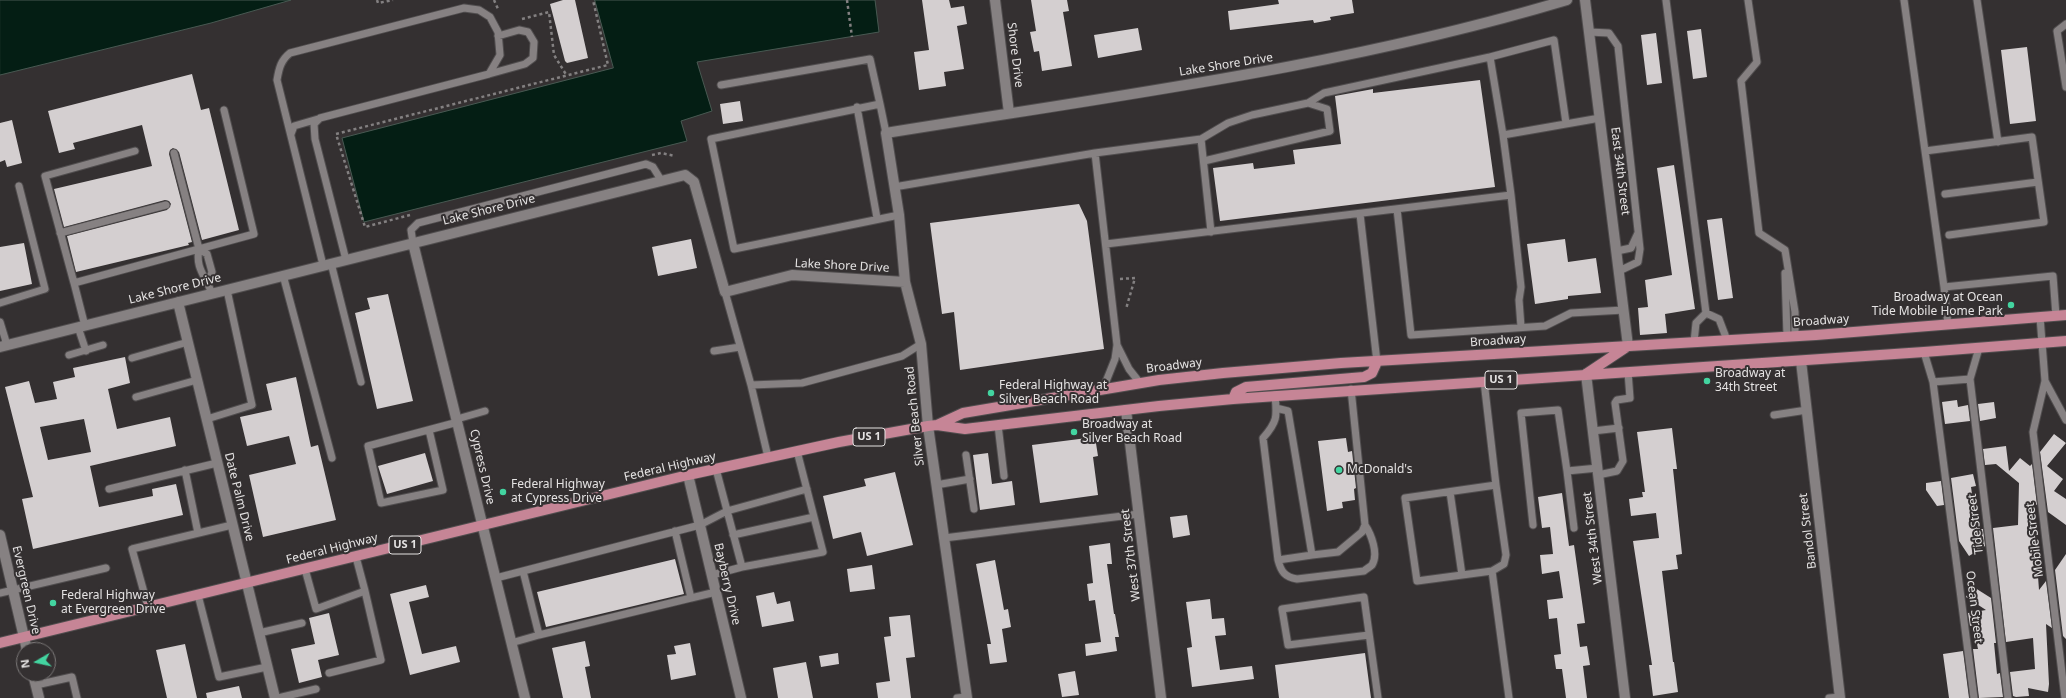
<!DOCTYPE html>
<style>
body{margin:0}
#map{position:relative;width:2066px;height:698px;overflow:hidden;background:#343031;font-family:"Noto Sans",sans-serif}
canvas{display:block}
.north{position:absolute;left:16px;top:642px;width:40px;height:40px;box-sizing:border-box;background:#343031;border:1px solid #7b7878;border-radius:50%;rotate:261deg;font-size:11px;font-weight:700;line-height:16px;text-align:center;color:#e5e3e3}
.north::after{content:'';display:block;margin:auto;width:14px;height:18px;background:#43d4a0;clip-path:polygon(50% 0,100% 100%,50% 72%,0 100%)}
</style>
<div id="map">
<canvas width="2066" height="698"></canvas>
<div class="north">N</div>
</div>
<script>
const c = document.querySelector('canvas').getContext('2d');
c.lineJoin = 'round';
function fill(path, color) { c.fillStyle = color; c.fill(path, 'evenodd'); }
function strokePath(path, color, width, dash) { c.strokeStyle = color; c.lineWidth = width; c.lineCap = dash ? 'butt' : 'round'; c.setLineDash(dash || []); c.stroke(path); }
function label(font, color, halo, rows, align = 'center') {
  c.font = font + ' "Noto Sans",sans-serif'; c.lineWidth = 4; c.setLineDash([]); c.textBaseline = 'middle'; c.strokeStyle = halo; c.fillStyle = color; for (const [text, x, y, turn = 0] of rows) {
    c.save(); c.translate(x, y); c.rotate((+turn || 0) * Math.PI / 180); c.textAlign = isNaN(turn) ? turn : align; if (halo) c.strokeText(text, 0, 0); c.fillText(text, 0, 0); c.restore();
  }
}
const water = new Path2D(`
 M0,0H291L211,23L0,75Z
 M595,0H875L879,32L697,62L712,111L681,121L687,141L364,222L342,138L613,68Z`);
const building = new Path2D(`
 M563,0H575L588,58L567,63L565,61L550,4Z
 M922,0H949L951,8L964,6L967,24L957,26L964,69L944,72L946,86L919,90L914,52L929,50Z
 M1031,0H1067L1069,11L1063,12L1072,66L1042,71L1039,51L1034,52L1030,32L1036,31Z
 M1278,0H1352L1354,13L1330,17L1331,20L1314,23L1313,20L1230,30L1228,11L1279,4Z
 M1138,28L1142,50L1098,58L1094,35Z
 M1701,29L1707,77L1693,79L1687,31Z
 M1656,33L1662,83L1647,85L1641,35Z
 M2027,47L2036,121L2010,124L2001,50Z
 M192,74L201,110L209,108L239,230L202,240L179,152L173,148L170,150L169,154L192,242L188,243L189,245L76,272L67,236L167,210L171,204L169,201L165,200L64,227L54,189L152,166L142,125L73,143L75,149L59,153L48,111Z
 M1480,80L1495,187L1220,221L1213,168L1253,163L1254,169L1295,164L1293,150L1341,144L1335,96L1373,89V93Z
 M740,101L743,121L723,124L720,104Z
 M12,120L22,163L7,167L5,160L0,162V123Z
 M1674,165L1695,309L1665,314L1667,333L1640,335L1638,308L1648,307L1645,280L1672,275L1657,168Z
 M1079,204L1087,221L1104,349L960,370L954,312L942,314L930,223Z
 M1722,218L1733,298L1718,300L1707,220Z
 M691,239L697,268L658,276L652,247Z
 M1565,239L1568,262L1596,258L1601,293L1568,296V299L1535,304L1527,244Z
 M24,243L32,284L0,291V247Z
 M388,294L413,401L377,409L355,313L370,309L367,298Z
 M125,357L130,383L108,389L117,429L170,417L176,446L90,466L99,507L153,496L152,489L176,484L183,515L33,549L22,499L33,497L5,387L29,381L35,403L57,399L53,382L75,377L73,368ZM84,419L91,452L48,460L40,427Z
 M296,377L311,447L318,445L336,520L263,537L249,475L296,464L289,436L247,446L240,417L272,410L266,384Z
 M1957,400L1958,407L1968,405L1970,421L1945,424L1942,402Z
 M1994,402L1996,418L1980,421L1978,404Z
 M1672,428L1677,469H1673L1682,554L1676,555L1678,569L1662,571L1673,662H1674L1678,692L1653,696L1649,665H1652L1633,541L1659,538L1656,513L1631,516L1629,499L1643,497L1642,492H1645L1637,432Z
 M2054,434L2066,443L2047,466L2063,479L2054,491L2066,499V525L2048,512L2040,452Z
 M1095,437L1098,456L1093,457L1098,495L1040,503L1032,445Z
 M1346,438L1348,452L1352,451L1356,488L1354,489L1355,500L1342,502L1343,508L1327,511L1318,441Z
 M2006,446L2009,471L2020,458L2030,466L2032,464L2037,505L2031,501L2030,535H2035L2039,590L2046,581L2052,628L2046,624L2049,684L2048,692L2028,688L2029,696L2016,697L2013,696L2010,672L2035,669L2033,638L2006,642L1993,528L2018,525L2019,483L1996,464L1985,465L1983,449Z
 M425,453L433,481L387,494L378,466Z
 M988,453L992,484L1012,481L1015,505L980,510L973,455Z
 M895,472L913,545L867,556L861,532L833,539L823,496L866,486L864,479Z
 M1973,474L1976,486L1971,487L1975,514H1978L1980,529H1983L1985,546L1969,556L1959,541L1951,478Z
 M1941,481L1944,505L1937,506L1926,490V483Z
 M1562,493L1569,546L1574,545L1585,623L1577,624L1580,647L1587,646L1590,665L1583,666L1587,698H1566L1562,669H1556L1554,655L1561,654L1557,618L1549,619L1547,600L1563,598L1559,571L1542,574L1540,555L1553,554L1550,527L1542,528L1538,497Z
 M1187,515L1190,535L1173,538L1170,517Z
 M1110,543L1112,564H1107L1114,614H1115L1119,637H1115L1117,651L1086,656L1085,644L1101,642L1095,600L1089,601L1087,584L1093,583L1089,546Z
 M2066,554V639L2063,636L2055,570Z
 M675,559L684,594L546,627L537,592Z
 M995,560L1004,610L1008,609L1011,627L1002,629L1007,662L990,664L987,644H991L976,564Z
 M872,565L875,589L850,592L847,569Z
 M426,585L429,597L409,602L422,654L456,646L460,662L410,675L390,594Z
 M1972,586L1991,598L1996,643H1994L1997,674L2000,673L2003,697L1979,698L1973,649H1978L1973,625L1970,626L1968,613L1986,610L1966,597Z
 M774,592L777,604L790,601L794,621L762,627L756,596Z
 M1210,599L1212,619L1224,618L1226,635L1215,636L1220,670L1252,666L1254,679L1192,687L1187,648L1192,647L1186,602Z
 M329,613L339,655L318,660L322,677L299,683L291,649L315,644L309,618Z
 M910,615L915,657L906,658L911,698H878L876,683L890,681L884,637L891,636L889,617Z
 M585,641L590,666L585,667L591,698H563L552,648Z
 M690,643L696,675L671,680L667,655L676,654L674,646Z
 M185,644L197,698H167L156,650Z
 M1963,651L1969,698H1949L1943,654Z
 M838,653L839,664L821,667L819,656Z
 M1365,653L1371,698H1279L1275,665Z
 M806,662L813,698H778L773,668Z
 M1075,671L1079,695L1062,697L1058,674Z
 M239,686L242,698H207L206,693Z`);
const path = new Path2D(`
 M377,0L378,3L393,0
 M494,0L498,9
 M847,0L852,37
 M522,19L549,12L554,55L567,76
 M652,155L661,153L675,156
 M410,215L365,227L336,134L608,65L593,0
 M1120,279L1135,278L1126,309`);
const service = new Path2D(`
 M1666,0L1706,313
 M1748,0L1757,62L1741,81L1759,233L1785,250L1795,312V336
 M1904,0L1925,151L2032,137L2044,222L1949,235
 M1977,0L1998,142
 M2066,24L2057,31L2066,87
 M1589,32L1609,33L1618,46L1640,249L1638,262L1619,271
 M1490,57L1503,135L1511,195
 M489,74L525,64L533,58L534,42L528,32L519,30L498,36
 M721,85L870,59L880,104L711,139L734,249L899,215
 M880,104L886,133
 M857,107L877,218
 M291,134L294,126L318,119
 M1503,135L1600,118
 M1201,139L1228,123L1252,115L1308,103L1324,93L1490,57L1554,40L1566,123
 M135,151L45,176L74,283L199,249C195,269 206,276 212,294
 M1925,151L1944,287
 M174,153L199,249L207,254L212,272L208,283
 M1095,153L1117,345L1115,359L1103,389
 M1204,161L1330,131L1327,109L1308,103
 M894,187L1095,153L1201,139L1211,232
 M1945,194L2038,182
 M1397,209L1411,335L1545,326L1571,313L1624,310
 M1360,214L1377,362
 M60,233L166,205
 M413,243L411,230L418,223L646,164L653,167L661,180
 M1106,244L1511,195L1521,287L1519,300L1521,327
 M199,249L254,234L224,110
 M1617,251L1631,248L1638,233
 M331,263L361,382
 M323,265L277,80C279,68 281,60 290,53L464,8L479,10L490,17L498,32L500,55L489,74L320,118L314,124L315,139L346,260
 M1785,273L1787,336
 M283,275L332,458
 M74,283L85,326
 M725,292L751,385
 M0,303L45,289L19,186
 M2040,317L2045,381L2033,432L2065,698
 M0,322L7,345
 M1948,325L1944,287L2053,276L2056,316
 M78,327L86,351
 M1694,342L1696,323L1706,313L1719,319L1727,340
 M1117,345L1129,369L1140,383
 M1979,348L1970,379L2008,698
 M714,351L740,347
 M1924,352L1933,382L1974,698
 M69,355L103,345
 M132,358L188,342
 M1484,381L1496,485
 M2045,381L2066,420
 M1933,382L1970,379
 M1275,395C1277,416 1278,421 1263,438L1278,560L1312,555L1288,411L1276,408
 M136,397L197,380
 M1774,415L1807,410
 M207,419L252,405L227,290
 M457,419L485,411
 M998,425L1004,476
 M429,430L443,490L381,503L368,446L458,422
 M1593,431L1619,428
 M966,455L974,509
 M768,457L751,385L802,383L902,356L921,344
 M716,469L742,567L823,552L797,451
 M185,470L198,533
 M1567,471L1574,528
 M1598,475L1617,471L1623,461L1615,403L1617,400L1630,398L1628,372
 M936,485L970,479
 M1496,485L1506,555L1504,564L1492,571L1417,581L1405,498Z
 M109,489L217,463
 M1450,492L1462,575
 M1533,525L1521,413L1558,410L1567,471L1598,468
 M733,535L814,517
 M944,538L1139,514
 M1312,555L1338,552L1362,532L1365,525L1351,389
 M356,557L365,591
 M1278,560C1281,572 1285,577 1297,579L1364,571C1366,569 1370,567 1372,565C1379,554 1371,534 1365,525
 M305,569L316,609L365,591L381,660L329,673
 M523,571L539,635L691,598L675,531
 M1492,571L1509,698
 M712,575L742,567
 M496,578L700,525L727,511L807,489
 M0,593L106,568
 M198,595L219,677L267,667
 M691,598L716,592
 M148,607L132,549L232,525
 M259,633L302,623
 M1369,635L1288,645L1282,609L1364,597L1378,698
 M511,643L539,635
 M36,685L72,677L77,698
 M278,698L316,689
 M957,698L966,697
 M1829,698L1840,697`);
const minor = new Path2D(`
 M995,0L1009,113
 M1585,0L1628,346
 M413,243L525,698
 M178,302L275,698
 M0,347L685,175L694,182L725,292L792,275L905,282
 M1801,361L1840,698
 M1586,374L1625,698
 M1126,410L1161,698
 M928,426L921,344L905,282L899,215L886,133C1114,96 1344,67 1567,0
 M688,475L741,698
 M0,535L27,650
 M33,674L39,698`);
const tertiary = new Path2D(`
 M928,426L967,698`);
const primary = new Path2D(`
 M1586,374L1628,346
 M1233,399L1236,392L1246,387L1364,377L1372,373L1377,362
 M937,425L963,413L1159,380L1223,373L1341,363L1816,335L2066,315
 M0,643L688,475L839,442L928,426L937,425L965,429L1159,406L1233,399L1924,352L2066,341`);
const markers = [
 [2011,305,4,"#43d4a0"],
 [1707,381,4,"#43d4a0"],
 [991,393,4,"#43d4a0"],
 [1074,432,4,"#43d4a0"],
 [1339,470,4,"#43d4a0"],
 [503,492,4,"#43d4a0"],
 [53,603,4,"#43d4a0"]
];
const shields = [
 [1501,380,32],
 [869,437,32],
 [405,545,32]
];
const shieldNames = [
 ["US 1",1501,380],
 ["US 1",869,437],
 ["US 1",405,545]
];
const streetNames = [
 ["Shore Drive",1015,55,83],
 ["Lake Shore Drive",1226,65,-9],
 ["East 34th Street",1620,171,83],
 ["Lake Shore Drive",489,210,-14],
 ["Lake Shore Drive",842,266,3],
 ["Lake Shore Drive",175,289,-14],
 ["Broadway",1821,321,-4],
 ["Broadway",1498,341,-4],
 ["Broadway",1174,366,-7],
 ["Silver Beach Road",915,416,-96],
 ["Cypress Drive",482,467,77],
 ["Federal Highway",670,467,-13],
 ["Date Palm Drive",239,497,76],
 ["Tide Street",1976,524,-97],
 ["Bandol Street",1808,531,-97],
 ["West 34th Street",1593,538,-97],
 ["Mobile Street",2035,540,-97],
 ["Federal Highway",332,549,-14],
 ["West 37th Street",1131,555,-97],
 ["Bayberry Drive",727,584,77],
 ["Evergreen Drive",26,590,77],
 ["Ocean Street",1974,607,83]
];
const poiNames = [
 ["Broadway at Ocean",2003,298,"right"],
 ["Tide Mobile Home Park",2003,312,"right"],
 ["Broadway at",1715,374],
 ["34th Street",1715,388],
 ["Federal Highway at",999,386],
 ["Silver Beach Road",999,400],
 ["Broadway at",1082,425],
 ["Silver Beach Road",1082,439],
 ["McDonald's",1347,470],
 ["Federal Highway",511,485],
 ["at Cypress Drive",511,499],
 ["Federal Highway",61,596],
 ["at Evergreen Drive",61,610]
];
fill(water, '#041e14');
strokePath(water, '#485952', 1);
fill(building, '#d4cfd0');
strokePath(service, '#504d4e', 9);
strokePath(minor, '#504d4e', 12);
strokePath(tertiary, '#504d4e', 12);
strokePath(primary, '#504d4e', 12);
strokePath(path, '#838081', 2.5, [3, 3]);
strokePath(service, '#868182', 7);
strokePath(minor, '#868182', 10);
strokePath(tertiary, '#868182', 10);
strokePath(primary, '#c68596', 10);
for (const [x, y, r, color] of markers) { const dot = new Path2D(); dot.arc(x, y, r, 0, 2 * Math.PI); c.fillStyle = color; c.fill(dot); strokePath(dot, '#343031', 1.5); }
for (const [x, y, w] of shields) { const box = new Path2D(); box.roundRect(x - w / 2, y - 9, w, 18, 3); c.fillStyle = '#343031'; c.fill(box); strokePath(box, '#e5e3e3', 1); }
label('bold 11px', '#e5e3e3', null, shieldNames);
label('12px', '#e5e3e3', '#343031', streetNames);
label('12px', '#e5e3e3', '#343031', poiNames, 'left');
</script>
